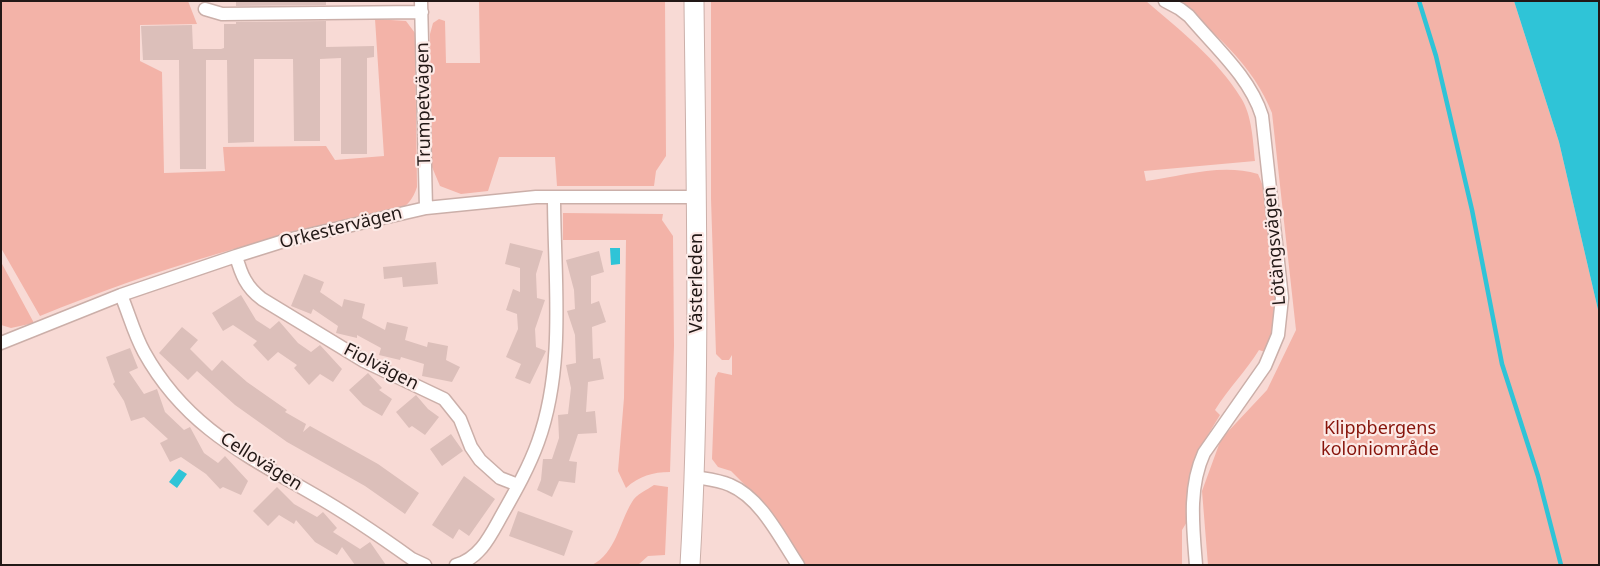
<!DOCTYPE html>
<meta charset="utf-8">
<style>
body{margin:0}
#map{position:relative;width:1600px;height:566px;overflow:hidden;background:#f8dad5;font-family:"Noto Sans",sans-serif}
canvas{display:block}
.frame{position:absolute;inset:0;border:2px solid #221816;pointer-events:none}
</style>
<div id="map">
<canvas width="1600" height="566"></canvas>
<div class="frame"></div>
</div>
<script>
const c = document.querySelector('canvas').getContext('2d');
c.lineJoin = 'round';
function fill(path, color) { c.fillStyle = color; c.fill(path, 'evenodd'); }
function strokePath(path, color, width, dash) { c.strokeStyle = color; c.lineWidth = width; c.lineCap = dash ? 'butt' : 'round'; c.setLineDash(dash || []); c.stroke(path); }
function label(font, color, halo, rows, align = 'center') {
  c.font = font + ' "Noto Sans",sans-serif'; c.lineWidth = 4.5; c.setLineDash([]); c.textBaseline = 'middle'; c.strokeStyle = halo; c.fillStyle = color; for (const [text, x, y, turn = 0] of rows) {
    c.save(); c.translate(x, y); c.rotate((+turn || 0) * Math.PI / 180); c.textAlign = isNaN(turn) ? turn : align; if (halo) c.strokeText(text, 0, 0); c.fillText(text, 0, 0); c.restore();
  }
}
const green = new Path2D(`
 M1,1H188L197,24L140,25V61L162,72L164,173L225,171L223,147L326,146L335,160L384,156L375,19L406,21L415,33L417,187C413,199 408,205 398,211C275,233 155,269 40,316L1,248Z
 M479,1H665L666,156L656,171L654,186H557L555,157H499L488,191L461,194L440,186L432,167L430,34L433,23L439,19L445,21L446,63H480Z
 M711,1H1146C1180,30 1217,59 1241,98C1252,115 1253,141 1255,161L1144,171L1146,181C1182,176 1222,163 1258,174L1265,191L1277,304L1268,353L1259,350C1246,371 1228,389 1215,410L1220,415L1197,453L1189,482L1190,517L1182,530V565H805L767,507L731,471L718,467L712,459L715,378L718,372L732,375V355L729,360H722L716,354L711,199Z
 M1169,1H1514L1559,142L1599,314V565H1208L1202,491L1221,439L1267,390L1296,330L1272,113C1254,67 1212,26 1169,1Z
 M563,213L663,214L662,220L673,236L674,346L670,472C653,472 639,476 626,488L618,471L624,398L626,240H563Z
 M1,262L34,323L11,328L1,325Z
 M654,485L668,487L665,555L648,556L638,565H592C616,553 619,523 632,502C636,494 647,490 654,485Z`);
const water = new Path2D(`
 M1514,1H1599V314L1559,142Z
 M610,248H620V264L611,265Z
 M179,469L187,474L177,488L169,482Z`);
const stream = new Path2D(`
 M1419,1L1436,56L1472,210L1502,364L1538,476L1561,565`);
const building = new Path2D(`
 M236,1H326V5L236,6Z
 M326,21V47L374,46V57L367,58V154H341V58L320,59V141H294L293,59H254V142L228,143L227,60H206V169H180L179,60H143L141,26L192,25L193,49H221L224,48V24H236V22Z
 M510,243L543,251L536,274L537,298L545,300L535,329L536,347L546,351L530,384L515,378L521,364L506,357L518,329L517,314L506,310L513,289L520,292V268L505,264Z
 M599,251L604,272L591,276V304L599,301L606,322L592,327L593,359L600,358L604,379L588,382L586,412L595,411L597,433L578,434L569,461L577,462L575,483L559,481L552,497L537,490L541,480L543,459H552L559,438L558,415L568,414L571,388L566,365L576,363L575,335L567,311L575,309L574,290L566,260Z
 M436,262L438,284L403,287L402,277L384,279L383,267Z
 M304,274L324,282L320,292L342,307L344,299L365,304L362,318L385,330L387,322L408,327L405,340L427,347L428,342L448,346L446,360L460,367L452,382L422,376L424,364L401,357L400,360L379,355L381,348L357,335V338L336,333L338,326L313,309L311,314L291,306Z
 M241,295L256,320L270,329L279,321L298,343L311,352L320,345L342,369L333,382L320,374L309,385L294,368L297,365L278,352L268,361L253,345L257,341L233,325L223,331L212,313Z
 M182,327L198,340L190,349L212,371L222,360L247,382L287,410L285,412L306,424L303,432L310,426L378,464L419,493L405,514L365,486L287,442L235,405L197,371L188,380L159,353Z
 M130,348L138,368L129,372L144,394L157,389L165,412L184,430L190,427L204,453L218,463L225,456L248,481L241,495L223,487L220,489L206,474L181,457L170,462L160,443L168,439L144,417L131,421L124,401L113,384L115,382L106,357Z
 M368,373L382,388L379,390L392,399L382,416L363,405L349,390Z
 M416,395L428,409L439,417L425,435L412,426L409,428L396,412Z
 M451,434L463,451L442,466L430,449Z
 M464,476L495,499L469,536L459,529L453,539L432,525Z
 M277,487L294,504L317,517L323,512L337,528L333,532L360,549L370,542L386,565H355L342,547L337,555L315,542L296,520L294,524L279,515L268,526L253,511Z
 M518,511L573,531L564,556L509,536Z`);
const minor = new Path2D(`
 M421,1L426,208
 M1165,1L1180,9L1189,16C1214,46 1250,77 1262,116L1282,298L1278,335L1265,366L1204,453C1188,488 1193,527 1196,565
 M205,9L222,14L422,12
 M236,256C241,274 246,287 262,299L364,361L444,399L460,419L471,447L480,460L500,478L518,485
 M121,295C129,314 134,334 144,352C185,426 244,454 313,494C348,514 380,536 412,559L425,565
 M1,343L121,295L236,256L287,240L426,208L536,197H696
 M695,477C707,479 719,480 730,485C761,498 780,538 798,565
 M456,565C481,558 491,534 503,513C516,490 529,467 538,442C566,364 554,278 554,197`);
const secondary = new Path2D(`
 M690,565C701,377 696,189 694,1`);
const streetNames = [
 ["Trumpetvägen",424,104,-91],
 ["Orkestervägen",341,228,-14],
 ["Lötängsvägen",1275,246,-95],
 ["Västerleden",697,283,-90],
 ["Fiolvägen",381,367,27],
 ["Cellovägen",261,462,32]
];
const parkNames = [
 ["Klippbergens",1380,429],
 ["koloniområde",1380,450]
];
fill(green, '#f3b3a8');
fill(water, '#2fc4d7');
strokePath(stream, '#2fc4d7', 4.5);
fill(building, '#dcbfba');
strokePath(minor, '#cbafa9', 15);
strokePath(secondary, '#cbafa9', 21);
strokePath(minor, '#fff', 12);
strokePath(secondary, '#fff', 19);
label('18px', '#221816', '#fceae7', streetNames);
label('18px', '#87140b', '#fceae7', parkNames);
</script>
